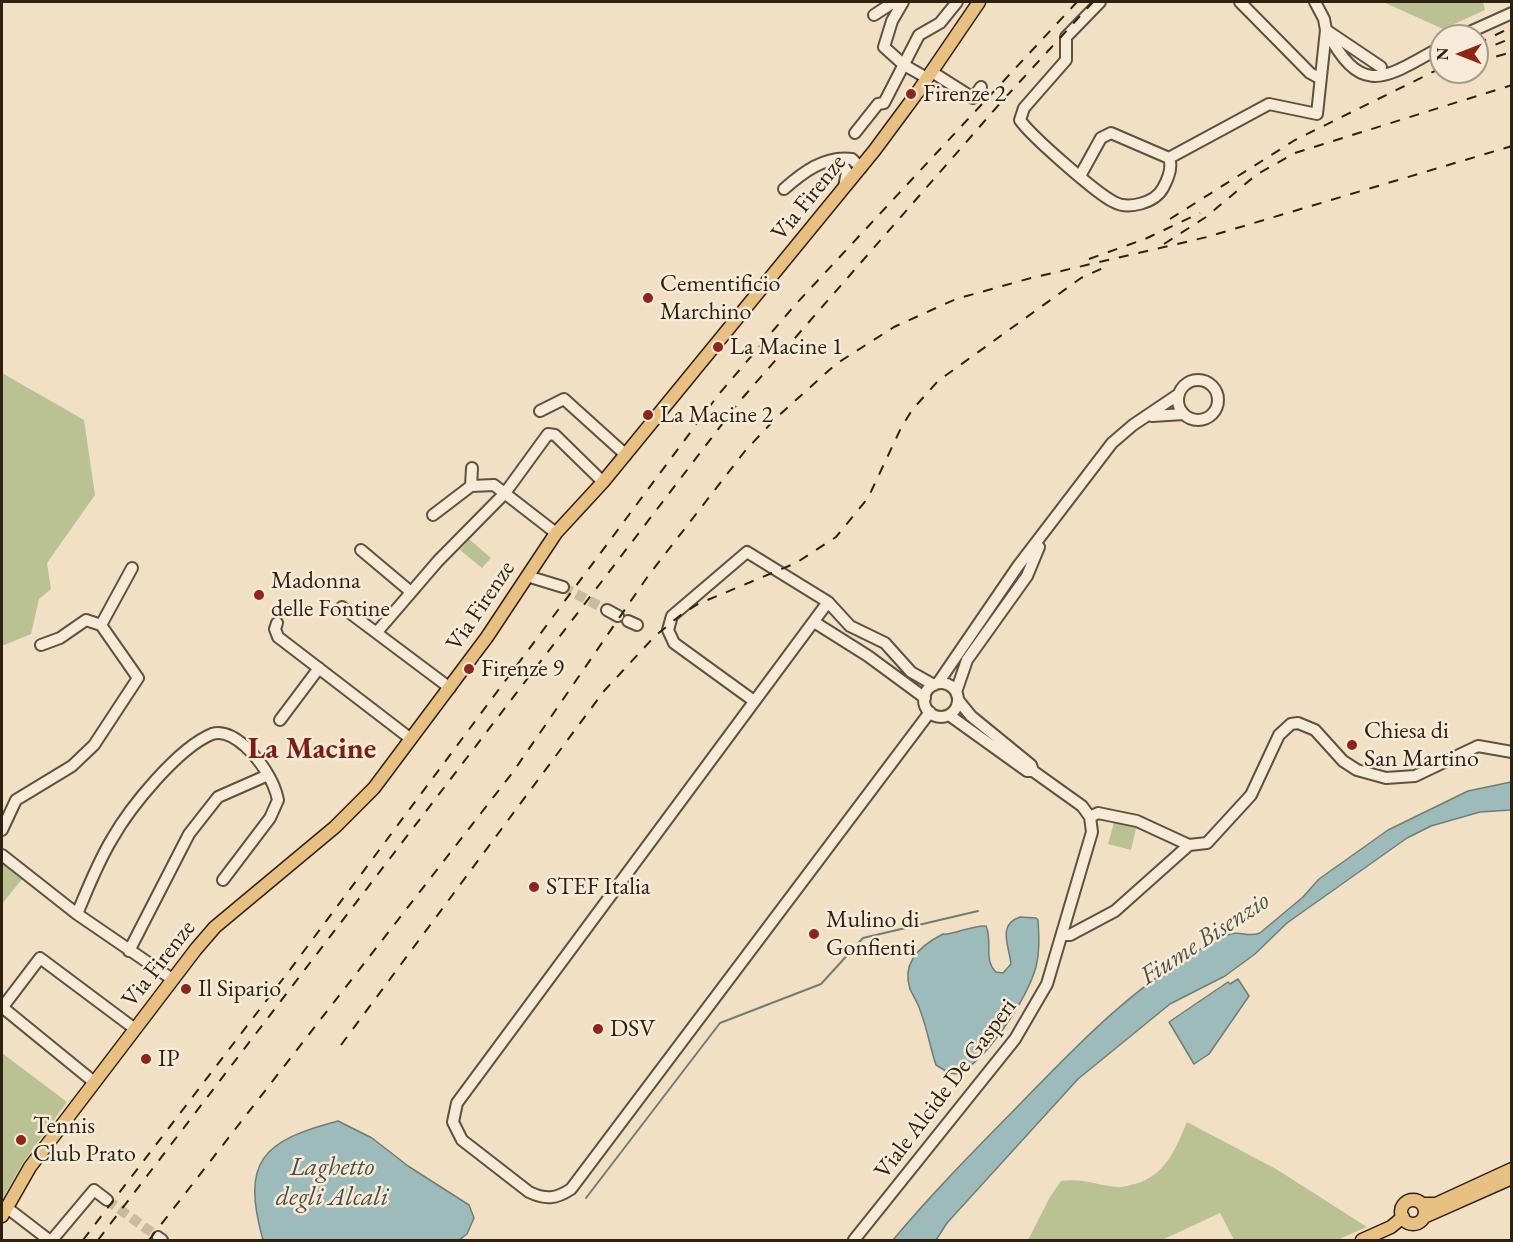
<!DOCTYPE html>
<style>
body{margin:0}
#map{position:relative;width:1513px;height:1242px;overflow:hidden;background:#f1e0c4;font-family:"EB Garamond",serif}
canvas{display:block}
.frame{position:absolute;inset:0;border:3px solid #2f2112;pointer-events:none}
.north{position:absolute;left:1429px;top:24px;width:60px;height:60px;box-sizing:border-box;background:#f6ebd9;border:2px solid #a69a89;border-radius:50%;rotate:270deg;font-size:16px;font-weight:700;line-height:24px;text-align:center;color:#2f2112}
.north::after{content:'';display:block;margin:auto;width:21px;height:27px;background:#8f2418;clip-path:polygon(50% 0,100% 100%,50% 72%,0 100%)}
</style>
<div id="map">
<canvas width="1513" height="1242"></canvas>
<div class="frame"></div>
<div class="north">N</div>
</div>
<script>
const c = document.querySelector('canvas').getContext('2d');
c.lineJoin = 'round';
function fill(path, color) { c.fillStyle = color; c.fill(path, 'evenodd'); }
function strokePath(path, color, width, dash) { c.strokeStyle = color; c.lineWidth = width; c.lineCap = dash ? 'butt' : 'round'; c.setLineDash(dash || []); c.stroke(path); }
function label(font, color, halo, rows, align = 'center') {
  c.font = font + ' "EB Garamond",serif'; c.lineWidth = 5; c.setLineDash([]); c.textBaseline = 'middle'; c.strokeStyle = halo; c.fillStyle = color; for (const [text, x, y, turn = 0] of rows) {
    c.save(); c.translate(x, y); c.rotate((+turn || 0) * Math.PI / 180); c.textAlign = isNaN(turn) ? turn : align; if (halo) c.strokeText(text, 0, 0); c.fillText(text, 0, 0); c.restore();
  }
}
const green = new Path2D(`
 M1383,2H1483L1485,10L1443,29Z
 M2,373L84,420L95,495L47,563L51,589L39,599L31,634L2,646Z
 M469,539L491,558L482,568L460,550Z
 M1115,819L1137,824L1131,850L1108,844Z
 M2,862L23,878L2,904Z
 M2,1053L67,1102L22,1164L2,1200Z
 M1187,1122L1276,1169L1367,1227L1337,1240H1234L1220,1213L1162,1240H1028L1050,1197L1061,1181C1083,1178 1096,1185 1117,1187C1123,1188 1129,1185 1135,1184C1166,1175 1175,1150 1187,1122Z`);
const water = new Path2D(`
 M1511,782V810L1480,812L1431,826L1407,838L1287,923L1255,954L1225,976L1170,1004L1078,1079L947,1223L936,1240H893C933,1192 977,1148 1021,1103C1082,1040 1141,978 1221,938C1241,927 1244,939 1260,933L1303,897L1319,879L1388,830L1468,791Z
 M1020,917L1036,918L1038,920C1039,936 1040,951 1036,967C1027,998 987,1061 957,1074L949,1073L936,1065C930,1047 927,1028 920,1010C918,1003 913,996 910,989C901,962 921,945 943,934C950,936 972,925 986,926C993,941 983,960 996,972L1003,973L1011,964C1009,945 997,925 1020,917Z
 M1238,979L1249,996L1209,1054L1194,1064L1169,1022L1228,982L1230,984Z
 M338,1121L372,1138L408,1166L469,1205L474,1218L467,1234L459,1240H263C241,1161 262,1141 338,1121Z`);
const stream = new Path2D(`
 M586,1198L720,1023L821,984L863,938L978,911`);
const minorTunnel = new Path2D(`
 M563,587L607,610
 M107,1200L158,1237`);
const minor = new Path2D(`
 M903,2L892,21L884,47L904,65L927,78
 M1100,2L1066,37V60L1024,108L1020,120C1030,135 1097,194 1114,202C1128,210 1155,203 1163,188C1168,179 1173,168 1169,158L1269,104L1317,114L1326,30L1324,19L1315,2
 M1240,2L1310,73L1319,78
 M874,15L894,2
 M1326,30C1362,99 1385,78 1441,47
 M1326,30L1381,67
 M1461,36L1512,13
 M932,72L973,98L981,87
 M855,133L878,104L884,103L919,35L940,23L957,2
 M832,162L842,164L847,172L844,187
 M1080,176L1101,138L1111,133L1169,158
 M784,189C802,173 825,155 852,159L861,168
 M1178 400a20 20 0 1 1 40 0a20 20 0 1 1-40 0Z
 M540,411L564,399L626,455
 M1152,416L1184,414
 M472,468L471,486L494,485L556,533
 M433,515L471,486
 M361,550L411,592
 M527,576L563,587
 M342,607L450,688
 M607,610L618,616
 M628,621L637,625
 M814,622L868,656L925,698
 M277,623L275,629L278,637L411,739
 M101,625L132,568
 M377,632L438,561L505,493L548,434L555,435L603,482
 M938,683L1018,566L1112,443L1133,425L1179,394
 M924 700a17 17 0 1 1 34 0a17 17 0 1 1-34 0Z
 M956,692L967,660L1027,576L1039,547
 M958,700L971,716L1031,765L1033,771
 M754,701L674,643L668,630L672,616L747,552L828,602
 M930,712L571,1189C556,1199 546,1200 529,1192L462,1140L453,1122L457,1103L828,602L850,626L885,643L911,672L934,685
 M280,720L319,668
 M1090,817L1098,813L1137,821L1189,845L1207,843L1251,795L1279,735L1291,724L1298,723L1315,730L1343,761L1357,770L1386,778L1415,776L1478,746L1512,752
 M2,830L16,800L72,766L94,745L138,678L101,625L86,620L60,638L41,645
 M2,855L77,914L172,979
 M77,914C88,888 98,862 112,839C130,807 178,748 212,734C224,730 237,739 245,746C260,760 274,780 278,800L270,818L223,880
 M1063,935H1070L1115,911L1189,845
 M129,951L189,834L218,797L268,775
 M2,1007L94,1082
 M2,1008L40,958L135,1029
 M6,1207L49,1240
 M158,1237L162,1240
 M52,1240L94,1190L107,1200
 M854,1240L1015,1039L1047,984L1092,832L1090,817L1082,806L1033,771H1027L949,715`);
const major = new Path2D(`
 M1401 1212a12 12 0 1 1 24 0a12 12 0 1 1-24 0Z
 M1422,1204H1436L1512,1169
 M2,1216L30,1167L196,949L215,927L335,827L374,788L487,637L556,533L603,482L874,151L917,93L979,2
 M1424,1217L1512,1178
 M1362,1240L1391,1227L1403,1217`);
const rail = new Path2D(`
 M1477,44L1512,27
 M1477,52L1512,38
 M1477,62L1512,52
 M1170,219L1295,140L1441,68
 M1164,244L1206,217L1256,175L1295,153L1512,85
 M1089,259L1145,239L1200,213
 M341,1045L604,691L655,636L682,614L698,604L796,563L836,537L868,498L901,428L912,410L938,381L1081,278L1103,268
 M83,1240L289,971L719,394L795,305L1077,2
 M98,1240L739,402L1003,100L1093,2
 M149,1240L513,772L648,576L745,451L776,418L836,364L894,327L956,299L1031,278L1207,237L1512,146`);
const markers = [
 [911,94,6,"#8f2418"],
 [648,298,6,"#8f2418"],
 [718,347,6,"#8f2418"],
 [648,415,6,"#8f2418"],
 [259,595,6,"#8f2418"],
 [469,669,6,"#8f2418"],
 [1352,745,6,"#8f2418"],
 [534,887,6,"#8f2418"],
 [814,934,6,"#8f2418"],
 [186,989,6,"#8f2418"],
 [598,1029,6,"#8f2418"],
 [146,1059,6,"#8f2418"],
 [21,1140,6,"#8f2418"]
];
const poiNames = [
 ["Firenze 2",923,94],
 ["Cementificio",660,284],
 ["Marchino",660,312],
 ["La Macine 1",730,347],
 ["La Macine 2",660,415],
 ["Madonna",271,581],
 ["delle Fontine",271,609],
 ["Firenze 9",481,669],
 ["Chiesa di",1364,731],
 ["San Martino",1364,759],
 ["STEF Italia",546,887],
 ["Mulino di",826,920],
 ["Gonfienti",826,948],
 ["Il Sipario",198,989],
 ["DSV",610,1029],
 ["IP",158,1059],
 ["Tennis",33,1126],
 ["Club Prato",33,1154]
];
const streetNames = [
 ["Via Firenze",809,198,-51],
 ["Via Firenze",481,606,-56],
 ["Via Firenze",159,964,-52],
 ["Viale Alcide De Gasperi",946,1089,-53]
];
const waterNames = [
 ["Fiume Bisenzio",1205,939,-33],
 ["Laghetto",332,1168],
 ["degli Alcali",332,1198]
];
const districtNames = [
 ["La Macine",312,750]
];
fill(green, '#bac294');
fill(water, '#9cbbba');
strokePath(water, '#707d77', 1.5);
strokePath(stream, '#707d77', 2);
strokePath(minorTunnel, '#cabaa0', 10, [10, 5]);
strokePath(minor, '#60513e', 14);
strokePath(major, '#2f2112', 15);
strokePath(minor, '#f6ebd9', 10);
strokePath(major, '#e8c082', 12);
strokePath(rail, '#2f2112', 2, [10, 10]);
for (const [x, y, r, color] of markers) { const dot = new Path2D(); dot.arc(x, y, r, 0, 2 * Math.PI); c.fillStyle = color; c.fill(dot); strokePath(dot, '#f6ebd9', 2); }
label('24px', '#2f2112', '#f6ebd9', poiNames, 'left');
label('24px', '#2f2112', '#f6ebd9', streetNames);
label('italic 26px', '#504f44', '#f6ebd9', waterNames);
label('bold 30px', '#7a1f14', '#f6ebd9', districtNames);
</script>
